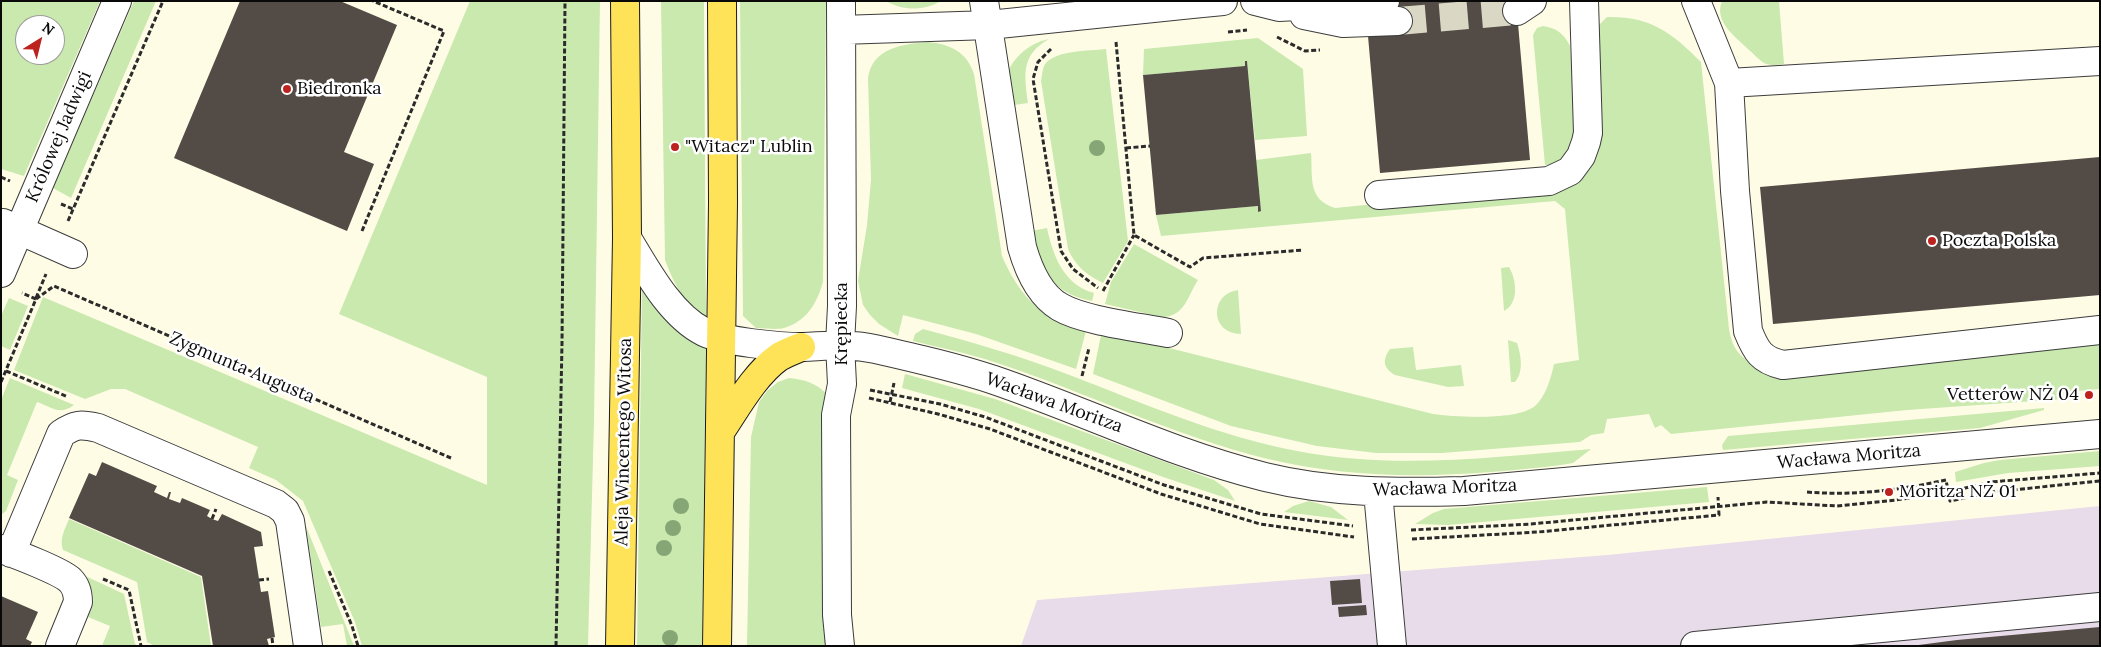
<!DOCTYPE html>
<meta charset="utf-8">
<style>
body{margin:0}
#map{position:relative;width:2101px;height:647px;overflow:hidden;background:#fffce6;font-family:Lora,serif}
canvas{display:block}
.frame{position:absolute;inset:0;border:2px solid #090909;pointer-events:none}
.north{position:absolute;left:15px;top:15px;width:50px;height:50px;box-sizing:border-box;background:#fff;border:1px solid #9d9d9d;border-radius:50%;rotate:36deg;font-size:14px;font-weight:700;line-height:20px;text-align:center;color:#090909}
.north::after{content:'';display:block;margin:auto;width:18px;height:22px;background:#bd231e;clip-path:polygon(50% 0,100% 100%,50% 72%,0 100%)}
</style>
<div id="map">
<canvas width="2101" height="647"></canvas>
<div class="frame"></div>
<div class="north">N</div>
</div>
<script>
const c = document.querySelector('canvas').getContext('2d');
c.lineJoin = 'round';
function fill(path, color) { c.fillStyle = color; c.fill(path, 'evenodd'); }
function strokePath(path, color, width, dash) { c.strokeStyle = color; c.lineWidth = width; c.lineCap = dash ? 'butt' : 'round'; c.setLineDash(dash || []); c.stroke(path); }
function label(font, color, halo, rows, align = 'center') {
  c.font = font + ' Lora,serif'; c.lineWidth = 5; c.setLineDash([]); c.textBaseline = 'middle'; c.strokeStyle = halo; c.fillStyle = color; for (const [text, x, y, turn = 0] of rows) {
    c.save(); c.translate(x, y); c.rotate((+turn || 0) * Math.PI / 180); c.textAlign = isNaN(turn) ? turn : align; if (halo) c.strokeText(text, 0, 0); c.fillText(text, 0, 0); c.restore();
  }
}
const industrial = new Path2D(`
 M2100,506V646H1021L1037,600L1607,555Z`);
const green = new Path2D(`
 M1,1H100L24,176L1,169ZM25,25H55V55H25Z
 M134,1H156L71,198L53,188Z
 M470,1H600L594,421L588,646H362L355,622L303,501L276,480L249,468L258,447L125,389H111L85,399L14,370L43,297L487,485V377L339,314Z
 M661,1H704L706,321C683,299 676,289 665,260Z
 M740,1H826L823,282C817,303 807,321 784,328C776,330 765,328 756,328L743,316Z
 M886,1H941C924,11 903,11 886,1Z
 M1722,1H1779L1784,64C1777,65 1771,66 1764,63C1759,60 1754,54 1749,50C1737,38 1713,22 1722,1Z
 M1607,17C1651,16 1672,33 1701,62L1729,329C1733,351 1740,357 1759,367L2100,343V389L2077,391L2078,398L1907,410L1671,434L1661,425L1655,428L1649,414L1607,419L1604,433L1591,435L1580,442L1442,453H1376L1317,446L1231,426L1093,374L1101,335L1165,347L1433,414C1455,417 1517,421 1535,406C1546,396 1551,378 1554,364L1579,360L1565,209L1555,201L1161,236L1156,215L1258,206V211H1261L1256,160L1311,153C1313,178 1307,199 1335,208L1565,185L1594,36L1600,24Z
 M1543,26C1557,28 1564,34 1570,46L1577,129L1564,159L1556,164L1545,165L1533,35L1537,28Z
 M1258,38L1303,69L1307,136L1255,140L1247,61H1245V66L1143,75L1144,49Z
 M1049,39C1021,55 1024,74 1028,103L1007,106C1007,98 1005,89 1006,82C1008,60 1029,43 1049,39Z
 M928,42C950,44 967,52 974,74L1002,256C1012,280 1029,306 1053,318C1063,324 1075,327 1086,331L1076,369L976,334L903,315L898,336L879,324L870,315L863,305L858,281L867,225L871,180L868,78C872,48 903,44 928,42Z
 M1106,49L1128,241L1103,283C1087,275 1075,266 1068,249L1041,81C1042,76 1042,71 1044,66C1052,50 1090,51 1106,49Z
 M1047,228C1053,256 1064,285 1094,293L1092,301C1048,292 1043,268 1026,232Z
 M1134,244L1198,280C1188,295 1185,317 1162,317L1105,304L1111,282Z
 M1509,267C1517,281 1519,303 1504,311L1501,268Z
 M642,284C660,321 672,327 706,348L702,646H637Z
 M1238,290L1241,334C1210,334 1209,294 1238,290Z
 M9,298L28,306L10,350L1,346V316Z
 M923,329C972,342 1020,356 1067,374C1143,403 1217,436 1297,451C1394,470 1493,457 1591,449L1573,463L1561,465C1462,477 1365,482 1268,459C1173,436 1086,392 994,362C968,353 940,348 913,341L915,334Z
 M1508,340L1517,343C1521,355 1524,372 1515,382H1511Z
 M1413,347L1416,370L1461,365L1464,386L1448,387L1395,375C1383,368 1382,360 1390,349Z
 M905,374L995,399L1214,480L1228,490L1235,501L1163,477L979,409L902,388Z
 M10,378L74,405C59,416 52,407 37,402L7,475L18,480L6,511L1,515V400Z
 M789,378C806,380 816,383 828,395L831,646H747L751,437L759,402L767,391L778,382Z
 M2044,408V410L1980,428L1723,450L1722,445L1728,436Z
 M2100,451V466L2008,473L1956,482L1955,472L1984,463L2000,460Z
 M1707,487L1709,502L1448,525L1415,524L1433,513L1444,509Z
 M1309,501L1331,507L1348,520L1284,512L1293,506Z
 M69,519L201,577L211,646H155L147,642L137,582L63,550C59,539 65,529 69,519Z
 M306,526L354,646H347L343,624L321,627Z
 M81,574L124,594L135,644L138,646H102L110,626L88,617C98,598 93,590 81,574Z`);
const building = new Path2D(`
 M240,1H340L397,25L344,152L374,164L347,231L174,158Z
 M1396,1H1516L1530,160L1380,173L1368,36L1399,34Z
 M1245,61H1247L1261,211L1258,212V206L1156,215L1143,75L1245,66Z
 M2100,157V295L1773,324L1760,187Z
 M102,462L157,486L154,492L167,498L169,492H171L169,499L180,503L182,498L210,510L207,516L212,519L218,521L222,514L261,532L263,546L254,547L261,592L268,591L275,637L267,639L269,646H213L202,576L69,518L89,473L96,476Z
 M1360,579L1362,603L1332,605L1330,581Z
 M1,596L38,612L26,639L32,642L30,646H1Z
 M1366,605L1367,615L1339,617L1338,607Z
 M2100,627V646H1911L1957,640Z`);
const minorTunnel = new Path2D(`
 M1398,21L1517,11`);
const path = new Path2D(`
 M1228,32L1247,30
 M1277,37L1305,51L1320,50
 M1116,42L1134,235L1190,267L1203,258L1303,250
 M1051,49L1038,62L1033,79L1061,251L1073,269L1098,288
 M1126,148L1150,146
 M1,177L10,181
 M61,204L73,209
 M68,221L163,1
 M362,231L444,31L373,1
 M1103,291L1134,235
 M36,298L46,274
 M36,299L54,286L451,458
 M6,371L68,397
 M1082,376L1089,348
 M1,382L36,299L22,293
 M870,390L940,404L985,417L1164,485L1261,514L1353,526
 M869,398L938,414L990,429L1161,494L1260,524L1354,537
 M890,402L894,383
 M1807,492C1853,496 1901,490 1946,480L1950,501L1992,492L2100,481
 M212,519L216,509
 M1411,530L1531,524L1767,502L1837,506L1896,500L1948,492L1991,482L2100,473
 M1412,539L1538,532L1719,515L1718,497
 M329,571L352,626L358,646
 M103,579L129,590L141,646
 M259,580L269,579
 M272,638L273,646
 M556,646L562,343L565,1`);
const minor = new Path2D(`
 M984,1L1022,247C1028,268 1039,295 1060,307C1084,321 1139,327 1168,333
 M1255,1L1279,7L1385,1
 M1696,1L1729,83L2100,61
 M1192,4L1223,1
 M1517,11L1532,1
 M1304,15L1343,23L1398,21
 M841,30L989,25L1192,4V1
 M1729,83L1735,191L1748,331C1756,351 1761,360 1783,365L2100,330
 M1379,195L1549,181L1570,171L1581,156L1586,142L1588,133L1584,1
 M3,223L73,254
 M627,238C646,269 670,315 704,332C725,342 779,347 803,347C828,346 850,343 875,349C915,358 955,367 994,380C1085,411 1172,454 1265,477C1330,493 1398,493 1464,491L2100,434
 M1,273L117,1
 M1378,492L1392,646
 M1,549C16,554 60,571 70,580C76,586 78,594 78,602L60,646
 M11,553L61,434C75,424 81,424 98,428L276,504L285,511L290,521L308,646
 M840,646L837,615L836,415L842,384L840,344L842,306L841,1
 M1695,646L2100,607`);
const major = new Path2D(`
 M720,432C737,407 754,375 779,357C786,353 794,350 801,347
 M620,646L627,238L625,1
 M717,646L723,203L722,1`);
const trees = [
 [1097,148],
 [681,506],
 [673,528],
 [664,548],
 [670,638]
];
const markers = [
 [287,89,5,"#bd231e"],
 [675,147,5,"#bd231e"],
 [1932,241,5,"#bd231e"],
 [2089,395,5,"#bd231e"],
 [1889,492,5,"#bd231e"]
];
const poiNames = [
 ["Biedronka",297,89],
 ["\"Witacz\" Lublin",685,147],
 ["Poczta Polska",1942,241],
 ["Vetterów NŻ 04",2079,395,"right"],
 ["Moritza NŻ 01",1899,492]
];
const streetNames = [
 ["Królowej Jadwigi",59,137,-67],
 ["Krępiecka",842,324,-90],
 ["Zygmunta Augusta",242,368,23],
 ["Wacława Moritza",1054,403,20],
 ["Aleja Wincentego Witosa",624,442,-89],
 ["Wacława Moritza",1849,457,-5],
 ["Wacława Moritza",1445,488,-2]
];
fill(industrial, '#e9dcea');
fill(green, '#c9e9af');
fill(building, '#524b46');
strokePath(minorTunnel, '#dad8c5', 28, [28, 14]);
strokePath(minor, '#3c3c3c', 30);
strokePath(major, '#1a1a1a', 30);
strokePath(path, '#2b2b2b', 3, [5, 2.5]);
strokePath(minor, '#fff', 28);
strokePath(major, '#fee257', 28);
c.fillStyle = '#86a775';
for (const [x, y] of trees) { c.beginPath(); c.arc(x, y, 8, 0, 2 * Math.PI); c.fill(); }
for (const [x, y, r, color] of markers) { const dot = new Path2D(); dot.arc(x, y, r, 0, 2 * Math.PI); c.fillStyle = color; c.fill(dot); strokePath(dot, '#fff', 2); }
label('18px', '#090909', '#fff', poiNames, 'left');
label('18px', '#090909', '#fff', streetNames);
</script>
